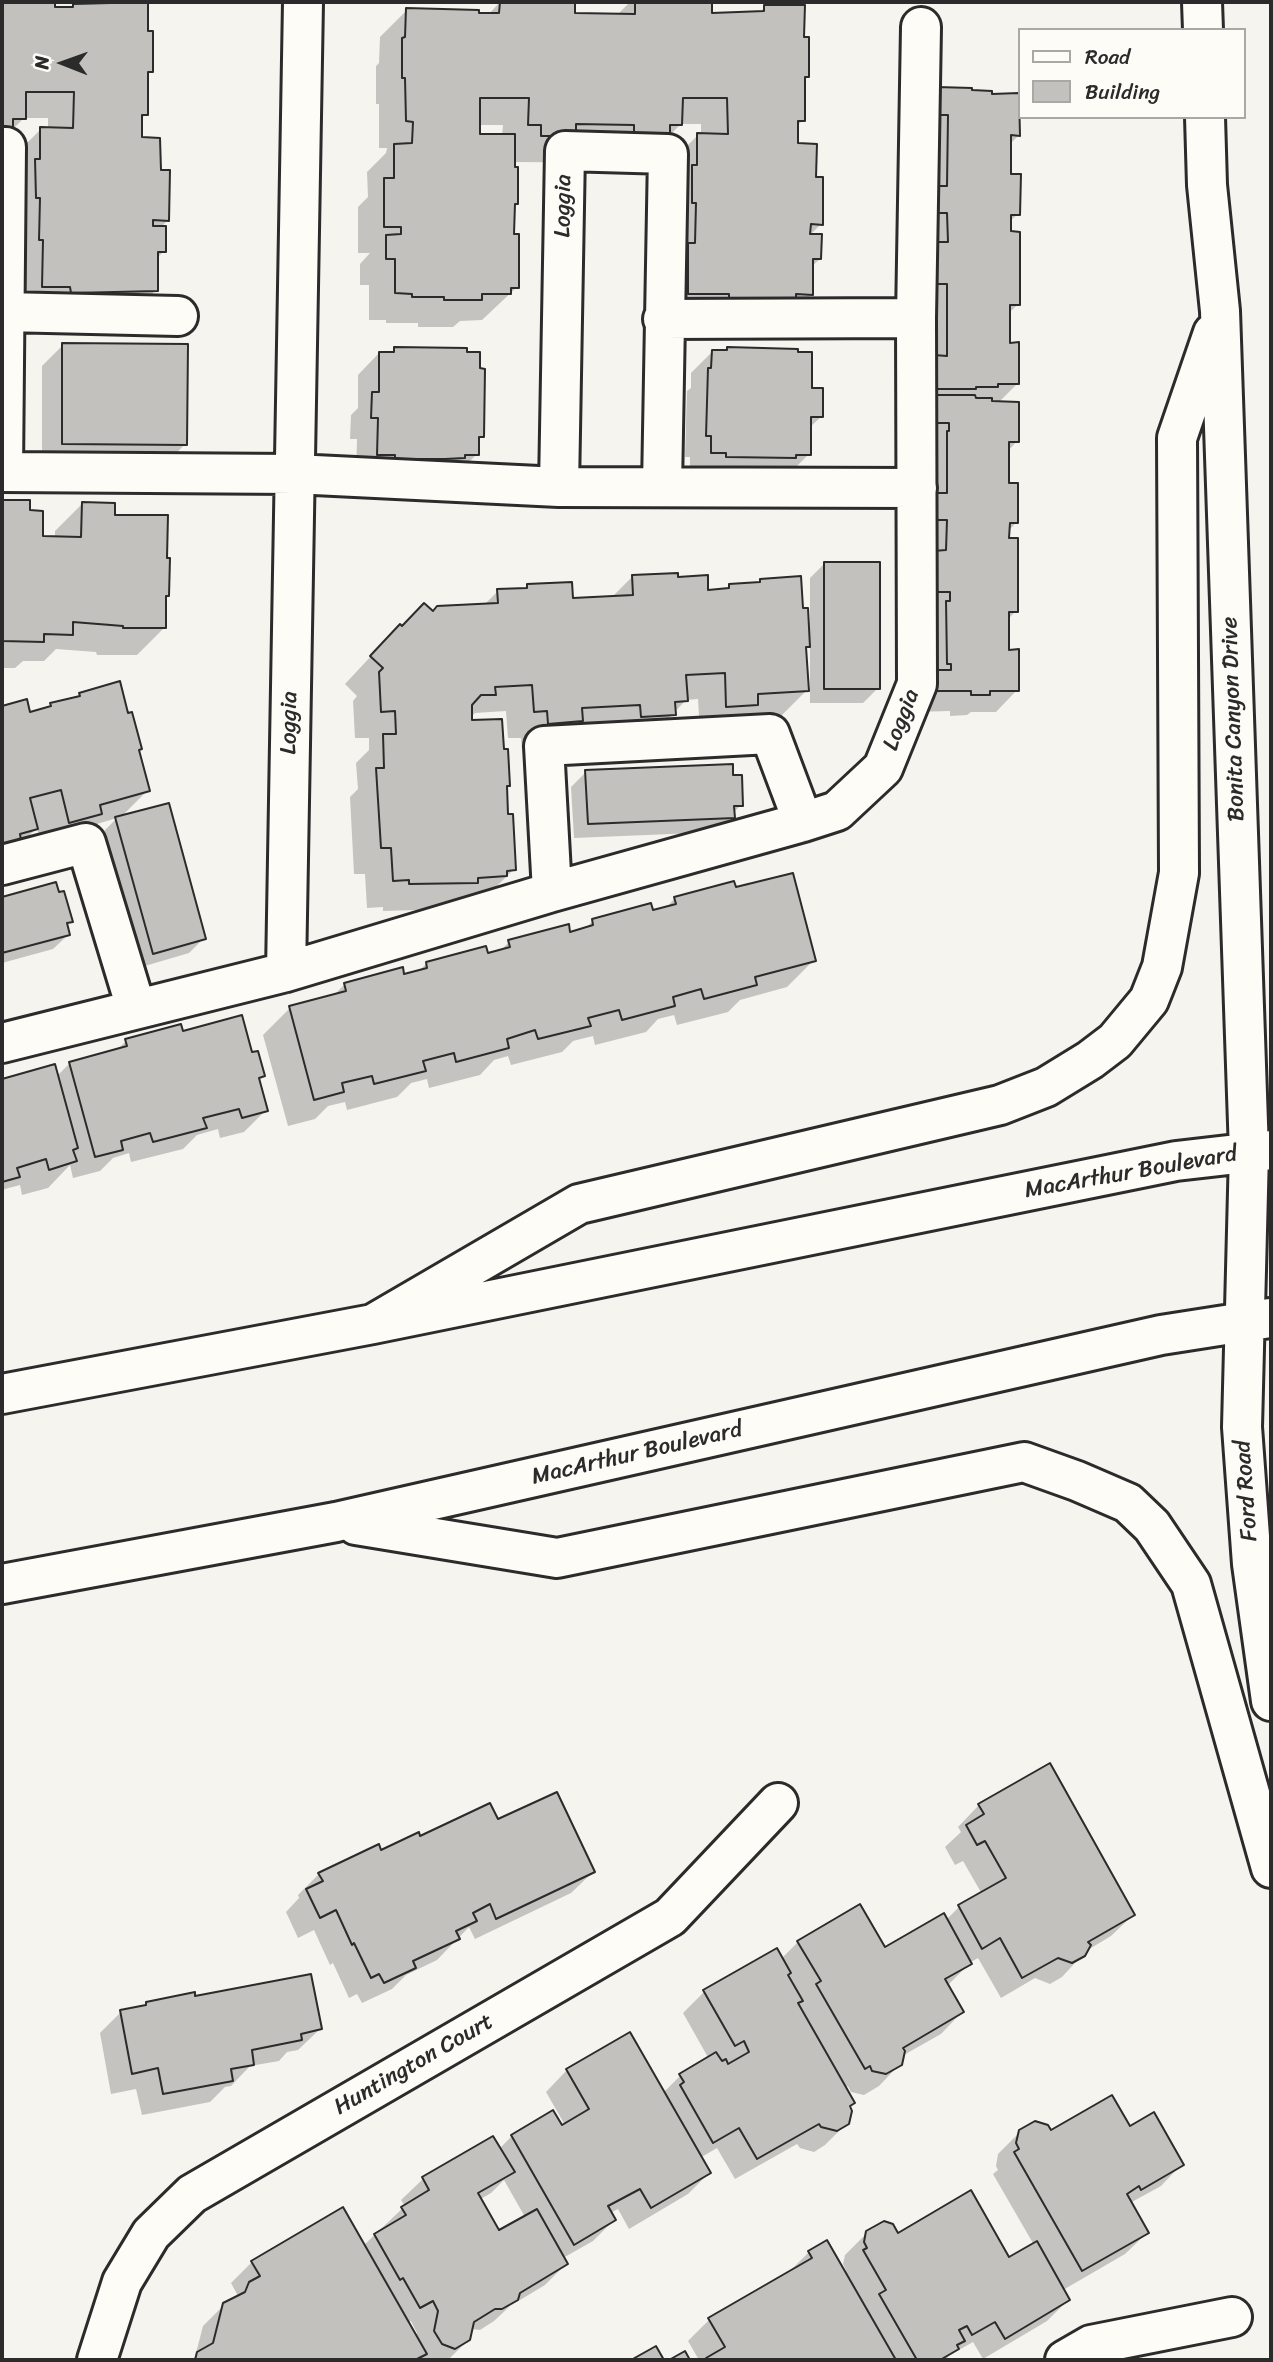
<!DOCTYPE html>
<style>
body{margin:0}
#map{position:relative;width:1273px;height:2362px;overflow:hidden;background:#f5f4ef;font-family:Sriracha,sans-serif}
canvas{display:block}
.frame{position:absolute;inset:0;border:4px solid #2b2b2b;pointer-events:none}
.legend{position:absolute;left:1018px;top:28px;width:228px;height:91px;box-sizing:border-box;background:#fdfcf7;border:2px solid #a9a8a5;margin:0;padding:9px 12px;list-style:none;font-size:21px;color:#2b2b2b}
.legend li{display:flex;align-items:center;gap:14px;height:35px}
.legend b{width:35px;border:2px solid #a9a8a5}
.north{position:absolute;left:28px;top:28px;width:70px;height:70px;-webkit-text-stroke:5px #fdfcf7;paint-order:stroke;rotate:271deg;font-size:19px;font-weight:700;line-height:28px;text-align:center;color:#2b2b2b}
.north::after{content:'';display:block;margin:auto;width:24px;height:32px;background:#2b2b2b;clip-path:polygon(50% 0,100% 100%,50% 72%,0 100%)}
</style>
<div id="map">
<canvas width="1273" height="2362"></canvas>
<div class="frame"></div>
<ul class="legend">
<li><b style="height:9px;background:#fdfcf7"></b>Road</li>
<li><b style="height:19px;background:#c2c1be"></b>Building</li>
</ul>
<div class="north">N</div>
</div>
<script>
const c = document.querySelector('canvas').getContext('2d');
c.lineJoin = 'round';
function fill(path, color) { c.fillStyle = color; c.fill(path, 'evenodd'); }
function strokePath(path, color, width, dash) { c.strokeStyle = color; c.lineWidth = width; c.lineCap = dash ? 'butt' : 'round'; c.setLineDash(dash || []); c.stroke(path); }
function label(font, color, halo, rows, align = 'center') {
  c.font = font + ' Sriracha,sans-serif'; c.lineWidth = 7; c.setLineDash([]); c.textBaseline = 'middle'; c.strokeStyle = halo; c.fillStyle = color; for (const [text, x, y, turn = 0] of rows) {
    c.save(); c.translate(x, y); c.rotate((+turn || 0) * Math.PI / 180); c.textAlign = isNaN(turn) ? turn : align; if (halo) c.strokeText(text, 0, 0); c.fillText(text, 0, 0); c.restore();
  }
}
const shadow = new Path2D(`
 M2,2H53L54,9H71L74,6H105L108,3L146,4V33L151,71L146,76V114L140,120V139L159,172L168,220L160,228L164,251L156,259V290L129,317L16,314L14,156L41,129H48V118H24L2,140Z
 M500,2H573V15H617L630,2L710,3V15L759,13L765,7L802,39L807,77L803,81V120L796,127V145L814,179L821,224L809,236L820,259L811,267L812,294L785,321L662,320L671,162L698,135H701V124H681L641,163L513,162L516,203L513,206L512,235L517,287L482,320L460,321L453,327H418V323H386V320H369V285H360V264L370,253H358V207L368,197L367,172L386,153L387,148H379V104H376V66L379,63L380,37L407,10L488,15ZM478,125H503L502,136L478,135Z
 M937,89L1019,135L1010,144L1009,175L1018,214L1009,222L1018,304L1008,314L1009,345L1018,383L998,403L1017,441L1008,451V484L1016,523L1008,531L1016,611L1007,620V652L1017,690L996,712H971L967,715L950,716V711L913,712Z
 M63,345L185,444L164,466L42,465V366Z
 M395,349L482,436L477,441V454L455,476H356L357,439H350L351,415L358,408V375L379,353L390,354Z
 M728,349L810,390L821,417L809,428V454L787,476L690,474V457H685L687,391L691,388V373L712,352H724Z
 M2,501L29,502L28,512L41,538H55V531L82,504L113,516L168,596L164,599V628L137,655H97L96,652L56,649L44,661H23L15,668H2Z
 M825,563L878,688L863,703H810V644L805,650L807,690L780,717L742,719L700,733L698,699L686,700L647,741L522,750L521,738H508L506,711L475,713L471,717V722L502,751L508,786L505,789L506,816L514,869L487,896L450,909L383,911V907L367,908L365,874H354L350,797L358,789L356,763L369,750V738H355L353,701L357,696L345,684L373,654L401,628L433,613L484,605L498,591L523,590L528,585L571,600L611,598L633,576L677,579L706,591L725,590L729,586L757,584L760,581L801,609L807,629H810V578Z
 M80,694L127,715L140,749L138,751L148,790L120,818L204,938L189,953L138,968L101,834L117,818L87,827L43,849L37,828L9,855L2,858V708L26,702L29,714L76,698Z
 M586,772L732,777L741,805L733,813V817L719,832L574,838L571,787Z
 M55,884L71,922L66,926L68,935L53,949L2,963V898Z
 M734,890L814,960L787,987L740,1000L728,1012L677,1025L674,1015L658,1019L646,1032L595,1045L593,1036L573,1041L562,1052L511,1065L508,1056L494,1060L480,1075L429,1088L427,1079L411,1083L397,1097L347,1110L345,1102L328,1106L315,1119L288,1126L263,1035L290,1008L333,996L345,984L403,976L418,972L427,963L499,952L509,942L569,934L584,930L593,921L665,909L675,898Z
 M182,1033L251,1054L263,1075L258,1080L266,1110L244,1132L220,1138L218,1129L197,1135L183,1149L131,1162L129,1153L113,1158L100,1171L73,1178L70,1165L48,1188L22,1195L20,1185L5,1189L2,1192V1081L53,1066L56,1077L70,1063L116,1051L126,1041Z
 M979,1805L1133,1915L1111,1936L1086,1951L1062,1977L1050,1984L1035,1978L1001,1998L978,1958L971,1962L947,1986L962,2012L941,2034L902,2056L900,2064L879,2086L864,2095L851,2092L848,2086L844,2088L849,2107L847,2123L825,2145L814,2152L800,2148L797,2144L735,2179L717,2148L700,2158L709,2173L688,2194L629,2229L618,2209L610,2213L614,2220L593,2241L563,2258L566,2264L545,2285L510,2306L494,2321L480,2330L472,2329L469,2339L448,2360H191L195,2357L203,2326L224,2305L238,2296L231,2283L252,2262L363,2246L405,2206L401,2200L423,2179L493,2138L499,2149L512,2136L565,2125L546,2092L567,2070L663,2093L680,2076L709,2059L683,2013L704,1992L781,1959L798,1942L885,1950L946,1920L959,1907L982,1894L963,1861L955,1865L945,1847L961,1832L958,1827ZM504,2180L525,2217L498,2233L479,2200L491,2193ZM411,2321L417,2333L416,2339L407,2323Z
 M497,1822L593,1872L571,1893L475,1939L469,1927L437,1960L406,1975L392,1989L362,2003L357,1994L349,1998L333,1963L330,1965L314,1930L298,1938L286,1912L299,1898L298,1895L319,1874L419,1839Z
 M194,1998L320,2029L298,2050L287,2052L279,2061L250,2066L231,2086L225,2087L210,2102L142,2115L136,2089L111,2094L100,2033L121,2012L142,2007L147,2003Z
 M1129,2129L1182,2164L1161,2186L1130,2203L1147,2233L1125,2254L1063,2290L1068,2300L1047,2321L983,2359L973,2342L950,2355L945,2360H699L688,2341L709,2320L787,2274L809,2252L843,2273L846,2270L843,2264L845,2255L867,2233L897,2235L1009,2259L1034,2245L993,2174L998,2170L996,2166L998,2154L1020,2132L1051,2133Z`);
const building = new Path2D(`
 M2,2H55V7H73V4L148,2V31H153V72H148V115H142V137L160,138L161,170H170L169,221L153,220V226H166V252H158V291L71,293L70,287H42L43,240H39L40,198H36L35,159H40V127L73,128L74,92H26V119H13V131H2Z
 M500,2H575V13L635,14V2H712V13L764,11V5H805L804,37H809V77H805V121H798V143L817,144L816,177H823V225L811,224L810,234H822L821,259H813V295L796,294V298H766V301L729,300V294H688V243H695L696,203H692V165H697V133L728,134L727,98H683L682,125H670V137H634V125L576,124V136H541V125H528L529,98H480V134H515V167H518V204H515L514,234H519V288H511V294H482V300H444V297H412V294L395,293V259H386V235L401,234V227H384V178H394V144L412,143L413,122L406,121L405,78H402V38L405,37L406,8L479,10V13H499Z
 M937,87L972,88V90L992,91V94L1019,93L1020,136L1011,135V174H1021L1020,215H1011V231L1020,232V305H1010V343L1019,342V384H998V387H976V389H935L934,355L947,356V284H933V242H948L947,213H933V186H947L948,115H937Z
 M62,343L188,344L187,445L62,444Z
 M394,347L467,348V352H480V368L485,369L484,437H479V455H465V458L445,459H395V455H377L378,418H371L372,392H379V352H394Z
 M727,347L798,349V352H812V388H823V417H811V455H796V458L726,457V453H711V436H706L708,368H711L712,350H727Z
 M934,395H975L976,398H992V401L1019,402V442H1009V483H1018V523H1010L1009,538H1018V612H1009V650L1019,649V691H990V695H971V691H933L934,670H951V664H947L946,601H950V592H934L933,551L946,550L947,520H932L933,493H947V431H949V423H934Z
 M2,500H30V510L43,511V536L81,537L82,502L115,503V515H168L167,558H170L169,596H166V628H123V626L73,622V635L44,634V642L2,641Z
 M824,562H880V689H824Z
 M678,573V577L708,575V590L729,588V584L760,582V579L801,576L803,608H808L810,647H806L809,691L758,694V705L726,707L725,673L686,675L688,701L675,702L676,715L641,717L640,705L582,708L583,721L548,724L547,711L534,712L532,685L495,687L496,695H481L472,705V720L502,719L504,749H508L510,786H507L508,814H513L516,870L507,871V876L478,878V883L409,884V880L393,881L391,848H381L376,768H384L383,734H396L395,711L381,712L379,672L383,668L370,656L400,624L402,626L424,603L433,611L437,606L498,603L497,589L527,588V584L572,582L573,598L633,595L632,575Z
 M120,681L128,713L132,712L142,749L139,750L150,791L100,805L102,814L69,823L61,790L30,798L38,829L20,834L21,840L2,846V706L27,699L30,712L51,706L50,703L80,696L79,693Z
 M733,764V775H742L743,806H734L735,818L588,824L585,770Z
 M169,803L206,939L153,954L115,817Z
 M793,873L816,961L755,977L757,985L704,999L701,989L673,997L675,1006L622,1020L619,1010L588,1018L591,1026L538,1039L535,1030L507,1039L509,1048L456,1062L454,1053L423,1061L426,1071L374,1084L372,1076L342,1083L344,1092L314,1100L289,1006L346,991L344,983L403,967L404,974L427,968L426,962L486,946L488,953L510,947L508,940L569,924L570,932L593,925L592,919L651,903L653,910L676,904L674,897L734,881L736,887Z
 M56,882L59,892L64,891L73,922L67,923L70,935L2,953V897Z
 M242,1015L252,1052L258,1051L265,1076L259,1078L268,1111L242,1118L239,1109L203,1118L207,1128L153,1142L150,1133L121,1141L123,1150L95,1157L69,1062L127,1046L125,1039L181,1024L183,1031Z
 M55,1064L78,1148L73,1150L77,1161L49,1170L46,1159L17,1168L20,1177L2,1182V1079Z
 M1050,1763L1135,1915L1088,1942L1091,1945L1085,1956L1072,1963L1058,1958L1022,1978L1000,1938L982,1949L958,1905L1006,1878L985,1841L977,1845L966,1825L984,1814L978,1804Z
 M557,1792L595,1872L496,1919L490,1904L473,1913L477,1921L456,1931L460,1939L413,1961L416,1968L384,1983L379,1974L371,1978L354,1943L352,1945L336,1910L320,1918L306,1889L323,1881L318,1873L379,1844L381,1850L419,1832L420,1836L490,1803L498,1819Z
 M860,1904L885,1947L944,1913L972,1964L945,1979L964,2012L903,2048L905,2051L902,2065L886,2074L872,2071L870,2066L865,2069L816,1984L821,1981L797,1941Z
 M777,1948L791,1973L788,1975L803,2001L798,2003L855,2103L850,2106L852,2111L849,2124L837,2131L821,2127L819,2124L757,2159L739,2128L713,2143L680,2085L684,2082L679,2074L716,2052L722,2061L726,2059L728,2064L749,2052L744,2041L735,2046L703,1990Z
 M311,1974L322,2029L301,2034L302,2040L252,2050L254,2065L231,2069L233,2081L163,2094L158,2068L132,2074L120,2010L146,2005V2002L195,1992V1996Z
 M630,2032L711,2173L651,2208L640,2189L608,2206L616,2220L574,2245L511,2135L553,2110L562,2125L589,2109L566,2069Z
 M1112,2095L1130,2126L1154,2112L1184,2165L1141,2190L1139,2186L1127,2194L1149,2233L1082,2271L1014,2152L1019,2149L1016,2143L1019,2130L1035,2121L1048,2125L1051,2130Z
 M493,2136L515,2172L478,2193L499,2230L537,2209L568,2264L520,2293L518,2300L502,2309H495L474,2322L470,2340L455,2349L442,2344L434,2331L438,2311L433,2301L420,2308L403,2278L400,2280L374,2234L406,2215L401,2207L429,2190L422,2177Z
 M971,2190L1009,2257L1037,2241L1070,2300L1005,2339L995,2322L972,2335L967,2326L959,2330L965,2341L957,2345L959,2349L940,2360H917L879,2294L886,2290L863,2250L867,2248L864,2242L866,2231L884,2221L893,2224L898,2233Z
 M343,2207L427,2354L415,2360H195L197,2352L213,2343L223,2303L245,2292L249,2282L260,2276L251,2261Z
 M827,2240L896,2360H707L706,2358L725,2347L708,2318L812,2258L808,2251Z
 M656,2346L664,2360H631Z
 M685,2351L690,2360H669Z`);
const minor = new Path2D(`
 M2,147H6L3,472
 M4,312L178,316
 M663,319L916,318
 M2,472L294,474L559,487L917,488
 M559,487L565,151L668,154L662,487
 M2,865L86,843L136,1008
 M552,892L544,746L770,734L803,822
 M286,972L303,2
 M2,1043L286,972L552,892L803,822L837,811L883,768L917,684L916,318L921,27
 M97,2360L122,2282L151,2234L192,2194L670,1917L778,1803
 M1065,2360L1091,2345L1232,2317`);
const major = new Path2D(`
 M1202,2L1203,30
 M1205,117L1207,185L1220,311L1249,1152L1242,1427L1252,1564L1271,1701
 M373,1324L579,1204L1000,1105L1046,1087L1090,1060L1115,1041L1149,1000L1162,967L1179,873L1177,438L1213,333
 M2,1394L373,1324L1176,1161L1271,1150
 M356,1525L557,1558L1024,1462L1077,1481L1128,1503L1152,1526L1191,1584L1271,1868
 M2,1584L336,1522L1161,1335L1270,1318`);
const streetNames = [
 ["Loggia",564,206,-89],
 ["Bonita Canyon Drive",1234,719,-92],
 ["Loggia",902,720,-69],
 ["Loggia",290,723,-89],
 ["MacArthur Boulevard",1131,1173,-10],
 ["MacArthur Boulevard",637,1454,-13],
 ["Ford Road",1247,1491,-94],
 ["Huntington Court",414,2065,-30]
];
fill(shadow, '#0003');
fill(building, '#c2c1be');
strokePath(building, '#2b2b2b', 2);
strokePath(minor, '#2b2b2b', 44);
strokePath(major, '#2b2b2b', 44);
strokePath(minor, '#fdfcf7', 38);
strokePath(major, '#fdfcf7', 38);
label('23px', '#2b2b2b', '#fdfcf7', streetNames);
</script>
